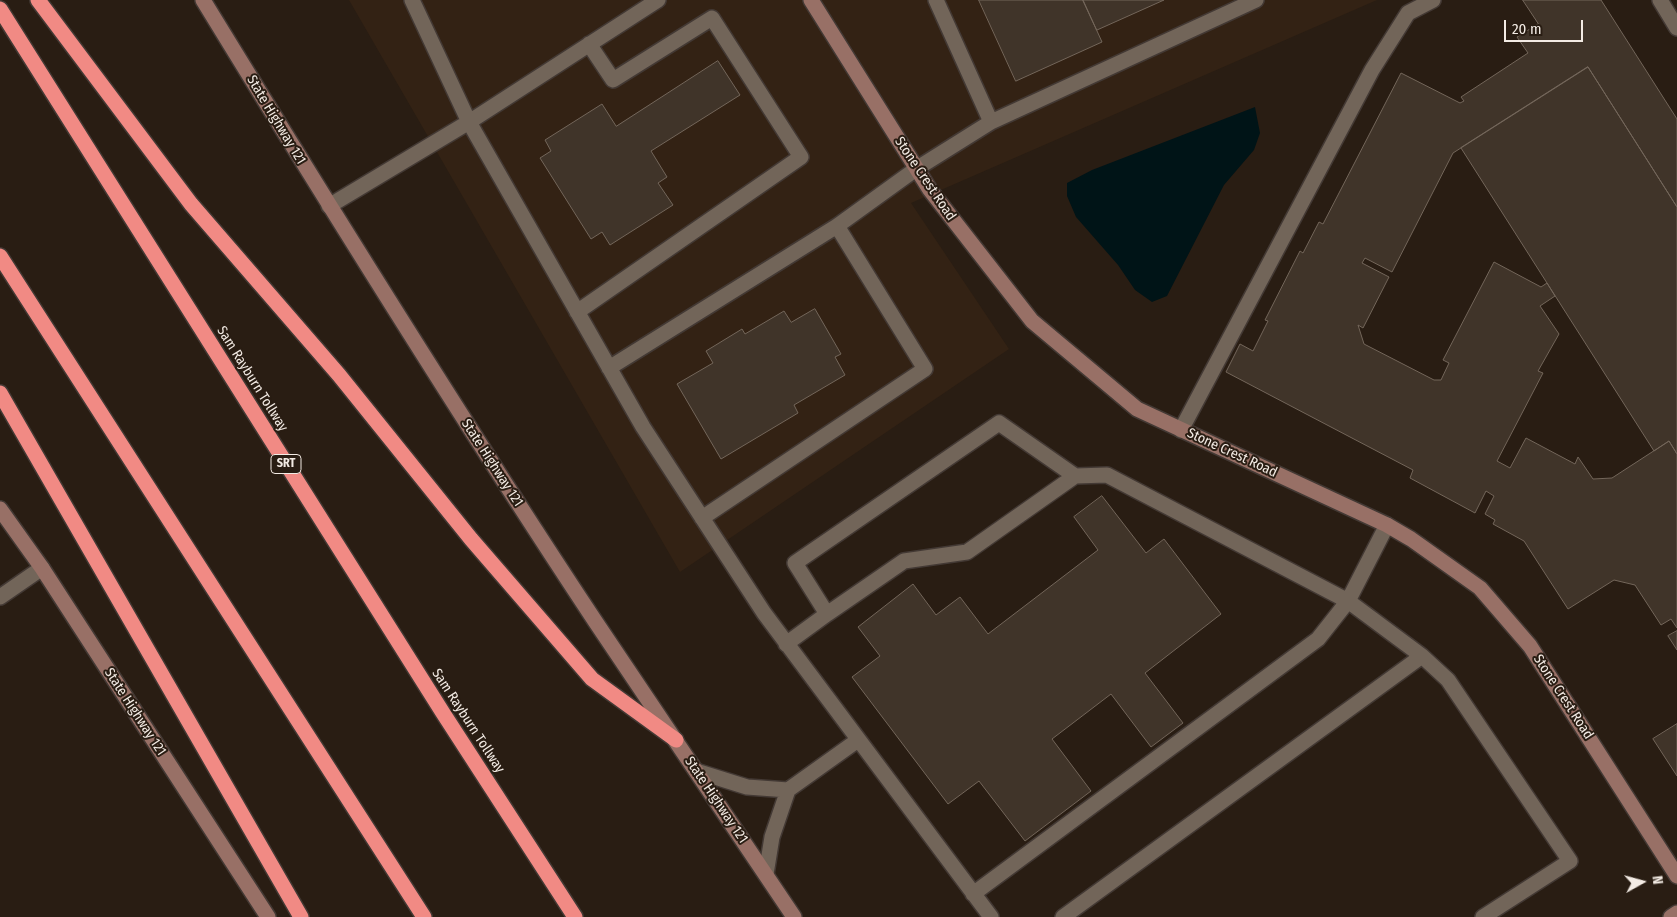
<!DOCTYPE html>
<style>
body{margin:0}
#map{position:relative;width:1677px;height:917px;overflow:hidden;background:#291d13;font-family:"Fira Sans Condensed",sans-serif}
canvas{display:block}
.north{position:absolute;left:1617px;top:857px;width:50px;height:50px;-webkit-text-stroke:4px #291d13;paint-order:stroke;rotate:83deg;font-size:14px;font-weight:700;line-height:20px;text-align:center;color:#f3ebe4}
.north::after{content:'';display:block;margin:auto;width:18px;height:22px;background:#f3ebe4;clip-path:polygon(50% 0,100% 100%,50% 72%,0 100%)}
.scale{position:absolute;left:1504px;top:20px;width:79px;height:22px;box-sizing:border-box;border:2px solid #f3ebe4;border-top:0;padding-left:6px;font-size:15px;line-height:18px;white-space:nowrap;color:#f3ebe4;-webkit-text-stroke:4px #291d13;paint-order:stroke}
</style>
<div id="map">
<canvas width="1677" height="917"></canvas>
<div class="north">N</div>
<div class="scale">20 m</div>
</div>
<script>
const c = document.querySelector('canvas').getContext('2d');
c.lineJoin = 'round';
function fill(path, color) { c.fillStyle = color; c.fill(path, 'evenodd'); }
function strokePath(path, color, width, dash) { c.strokeStyle = color; c.lineWidth = width; c.lineCap = dash ? 'butt' : 'round'; c.setLineDash(dash || []); c.stroke(path); }
function label(font, color, halo, rows, align = 'center') {
  c.font = font + ' "Fira Sans Condensed",sans-serif'; c.lineWidth = 4; c.setLineDash([]); c.textBaseline = 'middle'; c.strokeStyle = halo; c.fillStyle = color; for (const [text, x, y, turn = 0] of rows) {
    c.save(); c.translate(x, y); c.rotate((+turn || 0) * Math.PI / 180); c.textAlign = isNaN(turn) ? turn : align; if (halo) c.strokeText(text, 0, 0); c.fillText(text, 0, 0); c.restore();
  }
}
const built = new Path2D(`
 M349,0H1377L911,203L1009,349L680,572Z`);
const water = new Path2D(`
 M1255,107L1260,133L1254,150L1224,185L1167,296L1152,302L1135,290L1118,265L1076,217L1067,196V183L1092,170Z`);
const building = new Path2D(`
 M979,0H1083L1102,42L1016,81Z
 M1083,0H1164L1097,30Z
 M1523,0H1601L1677,119V207L1588,67L1453,153L1392,272L1365,258L1362,263L1389,277L1363,328L1358,325L1364,344L1434,380H1441L1449,363L1443,360L1494,262L1541,287L1547,283L1555,296L1540,306L1559,334L1538,371L1543,373L1497,461L1510,468L1526,438L1575,464L1578,457L1593,479L1612,478L1669,441L1677,454V628L1671,619L1661,625L1635,585L1614,580L1568,609L1524,541L1493,524L1495,520L1485,514L1494,496L1486,491L1475,513L1410,478L1413,470L1226,372L1240,344L1253,351L1268,321L1265,320L1300,251L1303,253L1319,222L1323,224L1401,73L1460,103L1464,101L1461,97L1528,53L1517,37L1538,24Z
 M718,61L740,95L651,151L667,177L658,183L673,205L610,245L602,232L591,239L540,158L551,151L545,140L602,104L616,126Z
 M1588,67L1677,207V454L1669,441L1654,451L1461,148Z
 M815,309L841,354L835,357L845,375L794,405L798,413L721,459L677,384L713,363L706,351L742,329L745,334L784,311L791,322Z
 M1102,496L1146,553L1164,539L1221,614L1145,673L1183,723L1151,747L1111,694L1052,739L1091,791L1025,841L979,781L948,804L852,677L880,656L858,627L913,584L936,615L960,597L988,634L1098,550L1074,517Z
 M1677,631V650L1668,636Z
 M1677,724V776L1653,739Z`);
const lane = new Path2D(`
 M412,0L469,122L643,427L764,613L991,917
 M936,0L991,122
 M1660,0L1677,28
 M329,206L469,122L658,0
 M577,312L801,157L712,18L613,80L589,44
 M609,368L837,226L916,169L991,122L1256,0
 M1181,430L1372,70L1408,13L1433,0
 M702,518L925,369L837,226
 M0,597L42,568
 M827,614L904,561L967,552L1075,476
 M786,644L827,614L795,563L999,423L1075,476L1107,475L1348,601L1422,656L1448,680L1570,861L1483,917
 M696,771L747,787L788,790
 M766,874L772,837L788,790L858,740
 M973,894L1318,639L1348,601L1387,525
 M1063,917L1422,656`);
const secondary = new Path2D(`
 M203,0C331,209 460,417 595,621C661,720 728,818 794,917
 M811,0L930,190L1032,321L1137,409L1387,525L1411,539L1480,588L1530,646L1677,876
 M0,509L42,568L268,917
 M1671,917L1677,913`);
const highway = new Path2D(`
 M38,0L191,204L339,375L471,539L592,679L676,740
 M0,9L443,713L575,917
 M0,256L424,917
 M0,393L301,917`);
const shields = [
 [286,464,30]
];
const shieldNames = [
 ["SRT",286,464]
];
const streetNames = [
 ["State Highway 121",276,120,59],
 ["Stone Crest Road",925,179,56],
 ["Sam Rayburn Tollway",252,379,58],
 ["Stone Crest Road",1232,453,25],
 ["State Highway 121",492,463,57],
 ["Stone Crest Road",1563,697,57],
 ["State Highway 121",135,712,57],
 ["Sam Rayburn Tollway",468,721,57],
 ["State Highway 121",716,800,56]
];
fill(built, '#332214');
fill(water, '#001417');
fill(building, '#403429');
strokePath(building, '#73665a', 1);
strokePath(lane, '#433934', 18);
strokePath(secondary, '#433934', 18);
strokePath(highway, '#433934', 18);
strokePath(lane, '#726559', 15);
strokePath(secondary, '#987066', 15);
strokePath(highway, '#f18a84', 15);
for (const [x, y, w] of shields) { const box = new Path2D(); box.roundRect(x - w / 2, y - 9.5, w, 19, 4); c.fillStyle = '#291d13'; c.fill(box); strokePath(box, '#f3ebe4', 1); }
label('bold 12px', '#f3ebe4', null, shieldNames);
label('14px', '#f3ebe4', '#291d13', streetNames);
</script>
